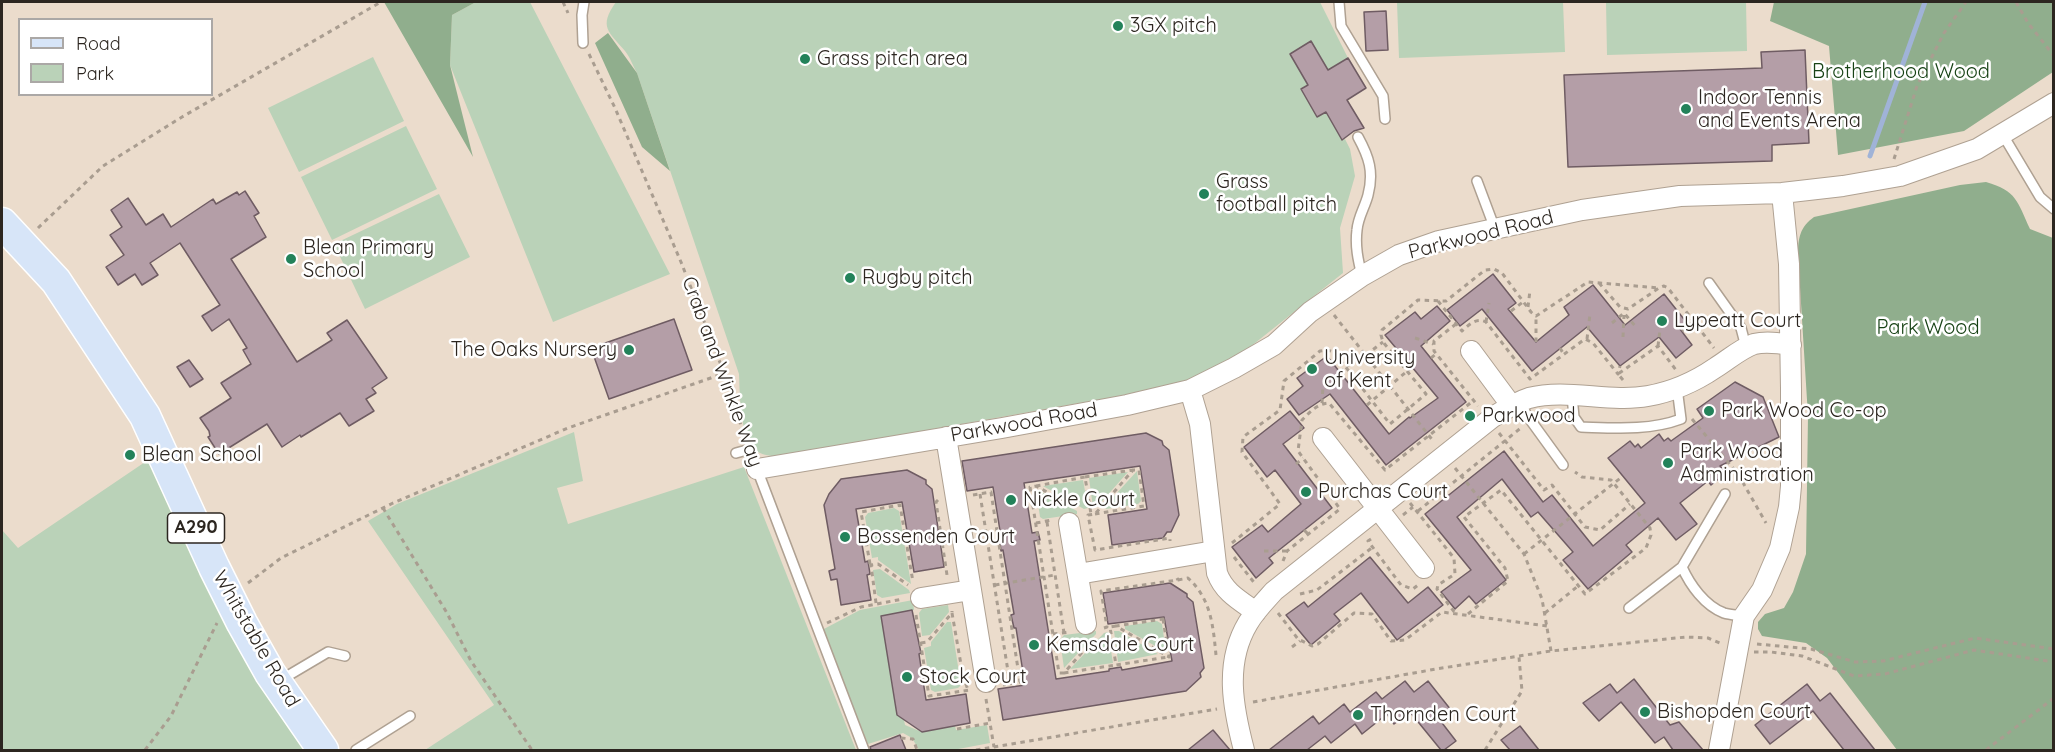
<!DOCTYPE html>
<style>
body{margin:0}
#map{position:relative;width:2055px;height:752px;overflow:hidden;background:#ebdccc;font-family:Quicksand,sans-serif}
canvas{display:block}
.frame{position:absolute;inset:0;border:3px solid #2c2620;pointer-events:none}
.legend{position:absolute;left:18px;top:18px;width:195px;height:78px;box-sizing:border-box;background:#fff;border:2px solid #aba8a6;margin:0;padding:8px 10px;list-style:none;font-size:18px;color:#2c2620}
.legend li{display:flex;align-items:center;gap:12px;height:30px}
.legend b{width:30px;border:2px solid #aba8a6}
</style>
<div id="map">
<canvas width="2055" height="752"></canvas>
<div class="frame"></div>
<ul class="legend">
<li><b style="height:8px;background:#d7e5f8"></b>Road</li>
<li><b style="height:16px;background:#bad2b8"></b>Park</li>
</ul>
</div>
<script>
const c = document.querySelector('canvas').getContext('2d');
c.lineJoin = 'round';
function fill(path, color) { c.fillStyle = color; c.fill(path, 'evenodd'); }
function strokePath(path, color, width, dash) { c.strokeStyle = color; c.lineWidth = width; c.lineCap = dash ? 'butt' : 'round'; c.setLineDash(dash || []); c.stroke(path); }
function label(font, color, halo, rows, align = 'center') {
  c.font = font + ' Quicksand,sans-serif'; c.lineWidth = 5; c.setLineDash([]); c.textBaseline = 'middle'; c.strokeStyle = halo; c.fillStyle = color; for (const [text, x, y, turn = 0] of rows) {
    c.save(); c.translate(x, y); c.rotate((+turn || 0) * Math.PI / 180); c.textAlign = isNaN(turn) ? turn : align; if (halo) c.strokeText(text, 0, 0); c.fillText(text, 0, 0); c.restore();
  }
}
const green = new Path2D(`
 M476,2H530L670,274L553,322L450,65L452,15Z
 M616,2H1320L1348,58L1328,70L1311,42L1290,54L1308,85L1301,89L1317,116L1326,112L1342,140L1345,139L1350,149L1355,176L1340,228L1343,273L1240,355L1192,380L1158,389L777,457C772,456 763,455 758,452C739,440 740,394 739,374L637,73C633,66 630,57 625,51C609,32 598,27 616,2Z
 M1397,2H1563L1565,52L1399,58Z
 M1606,2H1746L1747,51L1607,55Z
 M373,57L404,121L299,172L268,108Z
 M406,126L437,189L332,240L301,177Z
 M439,194L470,257L365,309L334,244Z
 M574,432L583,481L557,488L568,524L744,467L856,750H425L494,705L368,521L397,504Z
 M148,460L202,573L317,750H2V530L18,548Z
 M1137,471L1141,501L1138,504L1106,509L1105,506Z
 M1128,472L1097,507H1093L1089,478Z
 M1083,480L1088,508L1084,509L1043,486Z
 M1036,490H1038L1077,511V514L1043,519L1040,517Z
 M894,508L899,511L911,584L878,560V557L872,558L865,517L868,513Z
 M880,569L909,590L910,593L882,598L877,595L873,570Z
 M913,600L914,610L881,616L897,715L904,720L905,725L922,732L955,726L956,730L987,725L990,743L953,750H919L912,738L903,733L868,744L822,630L860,610Z
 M948,605L949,612L930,635L922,636L919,613L922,609Z
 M1157,621L1162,624L1166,652L1125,629V626Z
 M947,622H951L961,685L958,688L935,692L931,690L924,648L931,646V642Z
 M1096,631V634L1064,668L1060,640L1064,635Z
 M1114,631H1119L1158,654L1118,662Z
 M1108,632L1113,663L1070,669L1104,633Z`);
const forest = new Path2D(`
 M384,2H476L452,15L450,65L473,157Z
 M1774,2H2053V72L1964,131L1838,155L1829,46L1770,21Z
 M608,33L637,73L670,171L642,147L595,43Z
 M1986,182C2017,191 2017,201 2030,229L2053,238V750H1897L1827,658L1806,643L1762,636L1758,629V622L1765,614L1784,608L1793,592L1806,554L1808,416L1798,255C1798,238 1800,227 1814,217L1960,185Z`);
const stream = new Path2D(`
 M1870,156L1925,2`);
const building = new Path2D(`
 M1386,11L1388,50L1366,51L1364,12Z
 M1311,41L1328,70L1348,58L1366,88L1347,100L1364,128L1354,131L1342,140L1326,112L1317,117L1301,89L1308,85L1290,54Z
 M1805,50L1809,143L1772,145V161L1568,167L1564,75L1762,68L1761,52Z
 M245,191L259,213L254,216L266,237L231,259L297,362L332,340L327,333L347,320L387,378L372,388L376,393L366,399L374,411L349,426L340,413L301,437L300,435L282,447L267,424L219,454L208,437L210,436L209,431L200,418L231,398L221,383L251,364L243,350L247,348L229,319L212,331L202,316L220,305L180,243L150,263L158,275L142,285L135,274L118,285L106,267L124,255L110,235L122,227L111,210L128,198L146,225L163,214L171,227L213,199L216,204L237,192L239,195Z
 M1493,274L1516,303L1508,309L1536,342L1569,315L1564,307L1593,285L1625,325L1664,294L1687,323L1680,329L1692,345L1676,358L1659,337L1620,366L1587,327L1532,371L1482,309L1460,326L1447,310Z
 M1437,306L1450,321L1421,346L1466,402L1386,465L1330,394L1299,415L1287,399L1303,386L1297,378L1327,356L1389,434L1409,417L1410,418L1438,398L1385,335L1415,312L1421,319Z
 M674,319L692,370L609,399L591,348Z
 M189,360L203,379L190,387L177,367Z
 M1735,382L1763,397L1779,437L1720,466L1726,473L1711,485L1708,481L1680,503L1697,524L1676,540L1658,518L1626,545L1632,552L1588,589L1563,560L1573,552L1538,512L1531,517L1502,479L1457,517L1506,580L1476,604L1469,596L1455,609L1441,592L1471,570L1425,514L1504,451L1543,502L1552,495L1593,546L1645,503L1608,458L1630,441L1635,447L1638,444L1641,448L1659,434L1664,441L1668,438L1671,441L1703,418L1697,409Z
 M1290,411L1304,428L1283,444L1332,508L1269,558L1273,563L1256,578L1232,547L1262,525L1268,532L1301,504L1275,470L1267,477L1244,447Z
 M1146,433L1162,441L1163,445L1169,450L1179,515L1171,532H1167L1163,538L1112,545L1108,515L1147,509L1140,466L1024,483L1032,533L1038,532L1040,540L1034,541L1056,679L1109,671V669L1121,667L1122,670L1172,661L1164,617L1108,624L1103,593L1170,583L1187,594V597L1193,602L1204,668L1200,673L1201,677L1186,691L1003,720L998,689L1025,685L1016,628H1014L1011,615L1014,614L1003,550L1001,551L999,537H1001L993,487L967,491L962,461Z
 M907,470L926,480V484L932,489L944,567L914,572L902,502L856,509L865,562L868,561L870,574L867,575L871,600L841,605L837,579L831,580L829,571L835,569L824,505L829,494L841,479Z
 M1370,557L1408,603L1428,587L1443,605L1397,640L1361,593L1334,614L1340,621L1311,645L1286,615L1304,602L1308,607Z
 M912,610L921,653L919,654L926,700L966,694L970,723L922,732L897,715L881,616Z
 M1634,679L1670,725L1679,722L1703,750H1673L1664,737L1655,743L1621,702L1599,721L1583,703L1610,684L1617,693Z
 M1405,681L1414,692L1428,681L1451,710L1439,719L1456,741L1444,750H1441L1410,712L1394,724L1387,714L1362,734L1355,724L1331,743L1325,736L1307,750H1269L1313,716L1319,724L1344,704L1350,712L1376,692L1382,699Z
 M1807,684L1820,701L1830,693L1875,750H1844L1813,711L1770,744L1755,725Z
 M1520,726L1539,750H1510L1501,740Z
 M1213,730L1230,750H1188Z
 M900,735L906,750H871L870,747Z`);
const path = new Path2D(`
 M563,2L568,13
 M2016,2L2028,23L2054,56
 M589,54L615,108L681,262L738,409L743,440
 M1894,159L1917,86L1944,33L1966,2
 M38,228L103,166L182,117L381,2
 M1599,283L1620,307L1628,309L1659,288L1664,286L1668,288L1714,348
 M1438,301L1462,331C1469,325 1476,317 1486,322L1530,379L1585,339L1593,343L1618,374L1620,366
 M1528,307L1530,290
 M1511,311L1523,302
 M1334,315L1434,442
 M1486,322L1489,303
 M1612,323L1624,313L1636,327
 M1456,324L1434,341V351L1478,406
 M1682,331L1694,321
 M1623,337L1624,315
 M1415,338L1433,344
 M1587,339L1590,314
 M1536,342V317
 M1658,346L1661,322
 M1560,348L1563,353
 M1366,355L1383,342
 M1431,358L1436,354
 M1340,372L1364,352
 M1623,380L1618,374L1658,346L1676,370
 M1322,403L1323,385
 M1367,405L1412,367
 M1692,419L1738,474L1766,523
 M1499,433L1544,490L1552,485L1585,527L1600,530L1630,504
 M1296,464L1303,458
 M1455,468L1524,554L1542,599L1551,651
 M1085,477L1133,470
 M1036,486L1085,477L1091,514
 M980,494L1010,684
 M973,495L991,492L1020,682L1003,685
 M938,500L936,502L947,575
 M1410,503L1454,558L1455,574L1438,585L1437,589L1455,613
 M1070,505L1036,486L1030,487L1059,673H1064L1092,641
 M383,508L447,613L471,661L532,750
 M1418,511L1522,427
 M1095,514L1144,506L1139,470H1133L1095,514L1088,515L1095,550L1170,538V541
 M1403,515L1413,507
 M1047,522L1064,633
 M1036,523L1052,520
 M1304,530L1308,534
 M1371,539L1368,541L1401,585L1413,589L1418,585
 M1232,543L1280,504L1242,452L1243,437L1280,410L1284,381L1320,351L1327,350L1334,352L1390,424L1426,394L1383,342L1381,335L1382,330L1418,300L1446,301L1485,270L1494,269L1502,273L1531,312L1536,316L1588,282L1659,288
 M1264,551H1287
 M1524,554L1623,476
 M1234,557L1256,585
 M1283,561L1287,551L1340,509L1298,451L1302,420C1310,412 1318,403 1329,403L1385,470L1473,401
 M870,564L861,512L900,505L913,582
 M1178,580L1188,578C1211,599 1213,625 1216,655
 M248,583L281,558L393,503L568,428L725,373
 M995,585L1055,575
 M1300,594L1317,590L1373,547
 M876,603L871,565L878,564L908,585
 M952,613L963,676L968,690
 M1278,613L1298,639L1312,646L1318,644L1354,613L1372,614L1391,641L1405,640L1442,612L1547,626
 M1545,613L1578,586
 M1468,614L1508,581L1505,568L1464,517L1501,490L1585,594L1646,548L1651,535L1650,528L1611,480L1582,477L1575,472
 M916,615L929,696L970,690
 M1163,619L1169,657L1116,626Z
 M827,623L861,607L903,599
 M1116,626L1110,627L1116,665L1168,657
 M1104,628L1107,627L1101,591L1178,580L1177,578
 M1053,634L1070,632
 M921,643L927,642L952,613V611
 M1757,644L1811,649L1855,662L1883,661L1975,638L2054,649
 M1292,647L1300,641
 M1754,652H1771L1802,656L1854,676L1885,674L1974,650L2054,662
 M1064,673L1116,665
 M986,699L994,747
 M1253,702L1436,669L1551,651L1686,637L1708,638L1720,643
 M957,729L990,723
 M901,738L913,739L917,750
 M145,750L171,716L217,623
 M976,750L1217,709
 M1485,750L1522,691L1519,657
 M1986,750L2054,698`);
const service = new Path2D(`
 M1339,2L1341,26L1383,96L1385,119
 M583,43L582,15L584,2
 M2003,135L2040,197L2054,209
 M1358,137C1369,157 1374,172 1368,195C1365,207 1358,217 1357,230C1355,246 1358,260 1362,276
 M1477,181L1495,229
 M1709,283L1741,328L1746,347
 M1572,396L1574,417L1581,427C1614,428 1649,431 1681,419L1677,388
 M1521,402L1526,414L1563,465
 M736,453L747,450L757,469L864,750
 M1682,567C1690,585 1705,606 1724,613C1730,615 1738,615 1744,616
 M1629,608L1682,567L1725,494
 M279,681L328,652L345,656
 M356,750L410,716`);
const minor = new Path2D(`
 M1471,351L1511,405
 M1190,390L1200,424L1217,573C1224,592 1239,600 1256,612
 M946,437L986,682
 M1323,438L1424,568
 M757,469L1002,428L1127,405L1190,390L1234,368L1274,345L1310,312L1362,276L1399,255L1439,241L1582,210L1680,196L1782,193L1843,186L1900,176L1977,149L2054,103
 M1069,523L1086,624
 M1078,574L1214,551
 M921,598L971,590
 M1244,750C1233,708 1224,663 1248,623C1255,611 1265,601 1274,591L1493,417C1504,410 1516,402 1529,398C1567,388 1609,403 1648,396C1671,392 1696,381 1715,368C1728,360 1740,349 1754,344C1766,341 1779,343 1791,345
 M1719,750L1744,616L1762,590L1780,548L1789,507L1791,486V389L1789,264L1782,193`);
const primary = new Path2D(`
 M2,223L56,281L145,416L214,567L242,623L270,673L323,750`);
const markers = [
 [1118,26,6,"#23825a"],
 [805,59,6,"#23825a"],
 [1686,109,6,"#23825a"],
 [1204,194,6,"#23825a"],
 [291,259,6,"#23825a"],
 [850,278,6,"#23825a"],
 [1662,321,6,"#23825a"],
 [629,350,6,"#23825a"],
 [1312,369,6,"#23825a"],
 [1709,411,6,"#23825a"],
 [1470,416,6,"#23825a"],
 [130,455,6,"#23825a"],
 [1668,463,6,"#23825a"],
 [1306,492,6,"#23825a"],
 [1011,500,6,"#23825a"],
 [845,537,6,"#23825a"],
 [1034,645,6,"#23825a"],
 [907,677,6,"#23825a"],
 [1645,712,6,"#23825a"],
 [1358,715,6,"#23825a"]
];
const shields = [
 [196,528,57]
];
const shieldNames = [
 ["A290",196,528]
];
const poiNames = [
 ["3GX pitch",1130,26],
 ["Grass pitch area",817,59],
 ["Indoor Tennis",1698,98],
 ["and Events Arena",1698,121],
 ["Grass",1216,182],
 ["football pitch",1216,205],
 ["Blean Primary",303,248],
 ["School",303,271],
 ["Rugby pitch",862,278],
 ["Lypeatt Court",1674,321],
 ["The Oaks Nursery",617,350,"right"],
 ["University",1324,358],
 ["of Kent",1324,381],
 ["Park Wood Co-op",1721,411],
 ["Parkwood",1482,416],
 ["Park Wood",1680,452],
 ["Administration",1680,475],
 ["Blean School",142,455],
 ["Purchas Court",1318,492],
 ["Nickle Court",1023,500],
 ["Bossenden Court",857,537],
 ["Kemsdale Court",1046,645],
 ["Stock Court",919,677],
 ["Bishopden Court",1657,712],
 ["Thornden Court",1370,715]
];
const parkNames = [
 ["Brotherhood Wood",1901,72],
 ["Park Wood",1928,328]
];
const streetNames = [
 ["Parkwood Road",1481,235,-14],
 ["Crab and Winkle Way",722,372,70],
 ["Parkwood Road",1024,423,-10],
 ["Whitstable Road",256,639,60]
];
fill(green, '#bad2b8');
fill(forest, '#90ae8d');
strokePath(stream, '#a0b3d7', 5);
fill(building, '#b49ea7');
strokePath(building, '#6f5c63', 1.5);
strokePath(service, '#afa192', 12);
strokePath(minor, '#afa192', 22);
strokePath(primary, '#fff', 33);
strokePath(path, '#a99d90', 3, [4.5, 4.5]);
strokePath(service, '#fff', 9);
strokePath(minor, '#fff', 20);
strokePath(primary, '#d7e5f8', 30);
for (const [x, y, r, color] of markers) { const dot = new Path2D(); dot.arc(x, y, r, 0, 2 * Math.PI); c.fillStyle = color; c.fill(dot); strokePath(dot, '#fff', 2); }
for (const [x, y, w] of shields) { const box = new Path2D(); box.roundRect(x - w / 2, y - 15, w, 30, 4.5); c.fillStyle = '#fff'; c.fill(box); strokePath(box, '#2c2620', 1.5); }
label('bold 18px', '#2c2620', null, shieldNames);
label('20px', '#2c2620', '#fff', poiNames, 'left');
label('20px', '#174215', '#fff', parkNames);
label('20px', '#2c2620', '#fff', streetNames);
</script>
